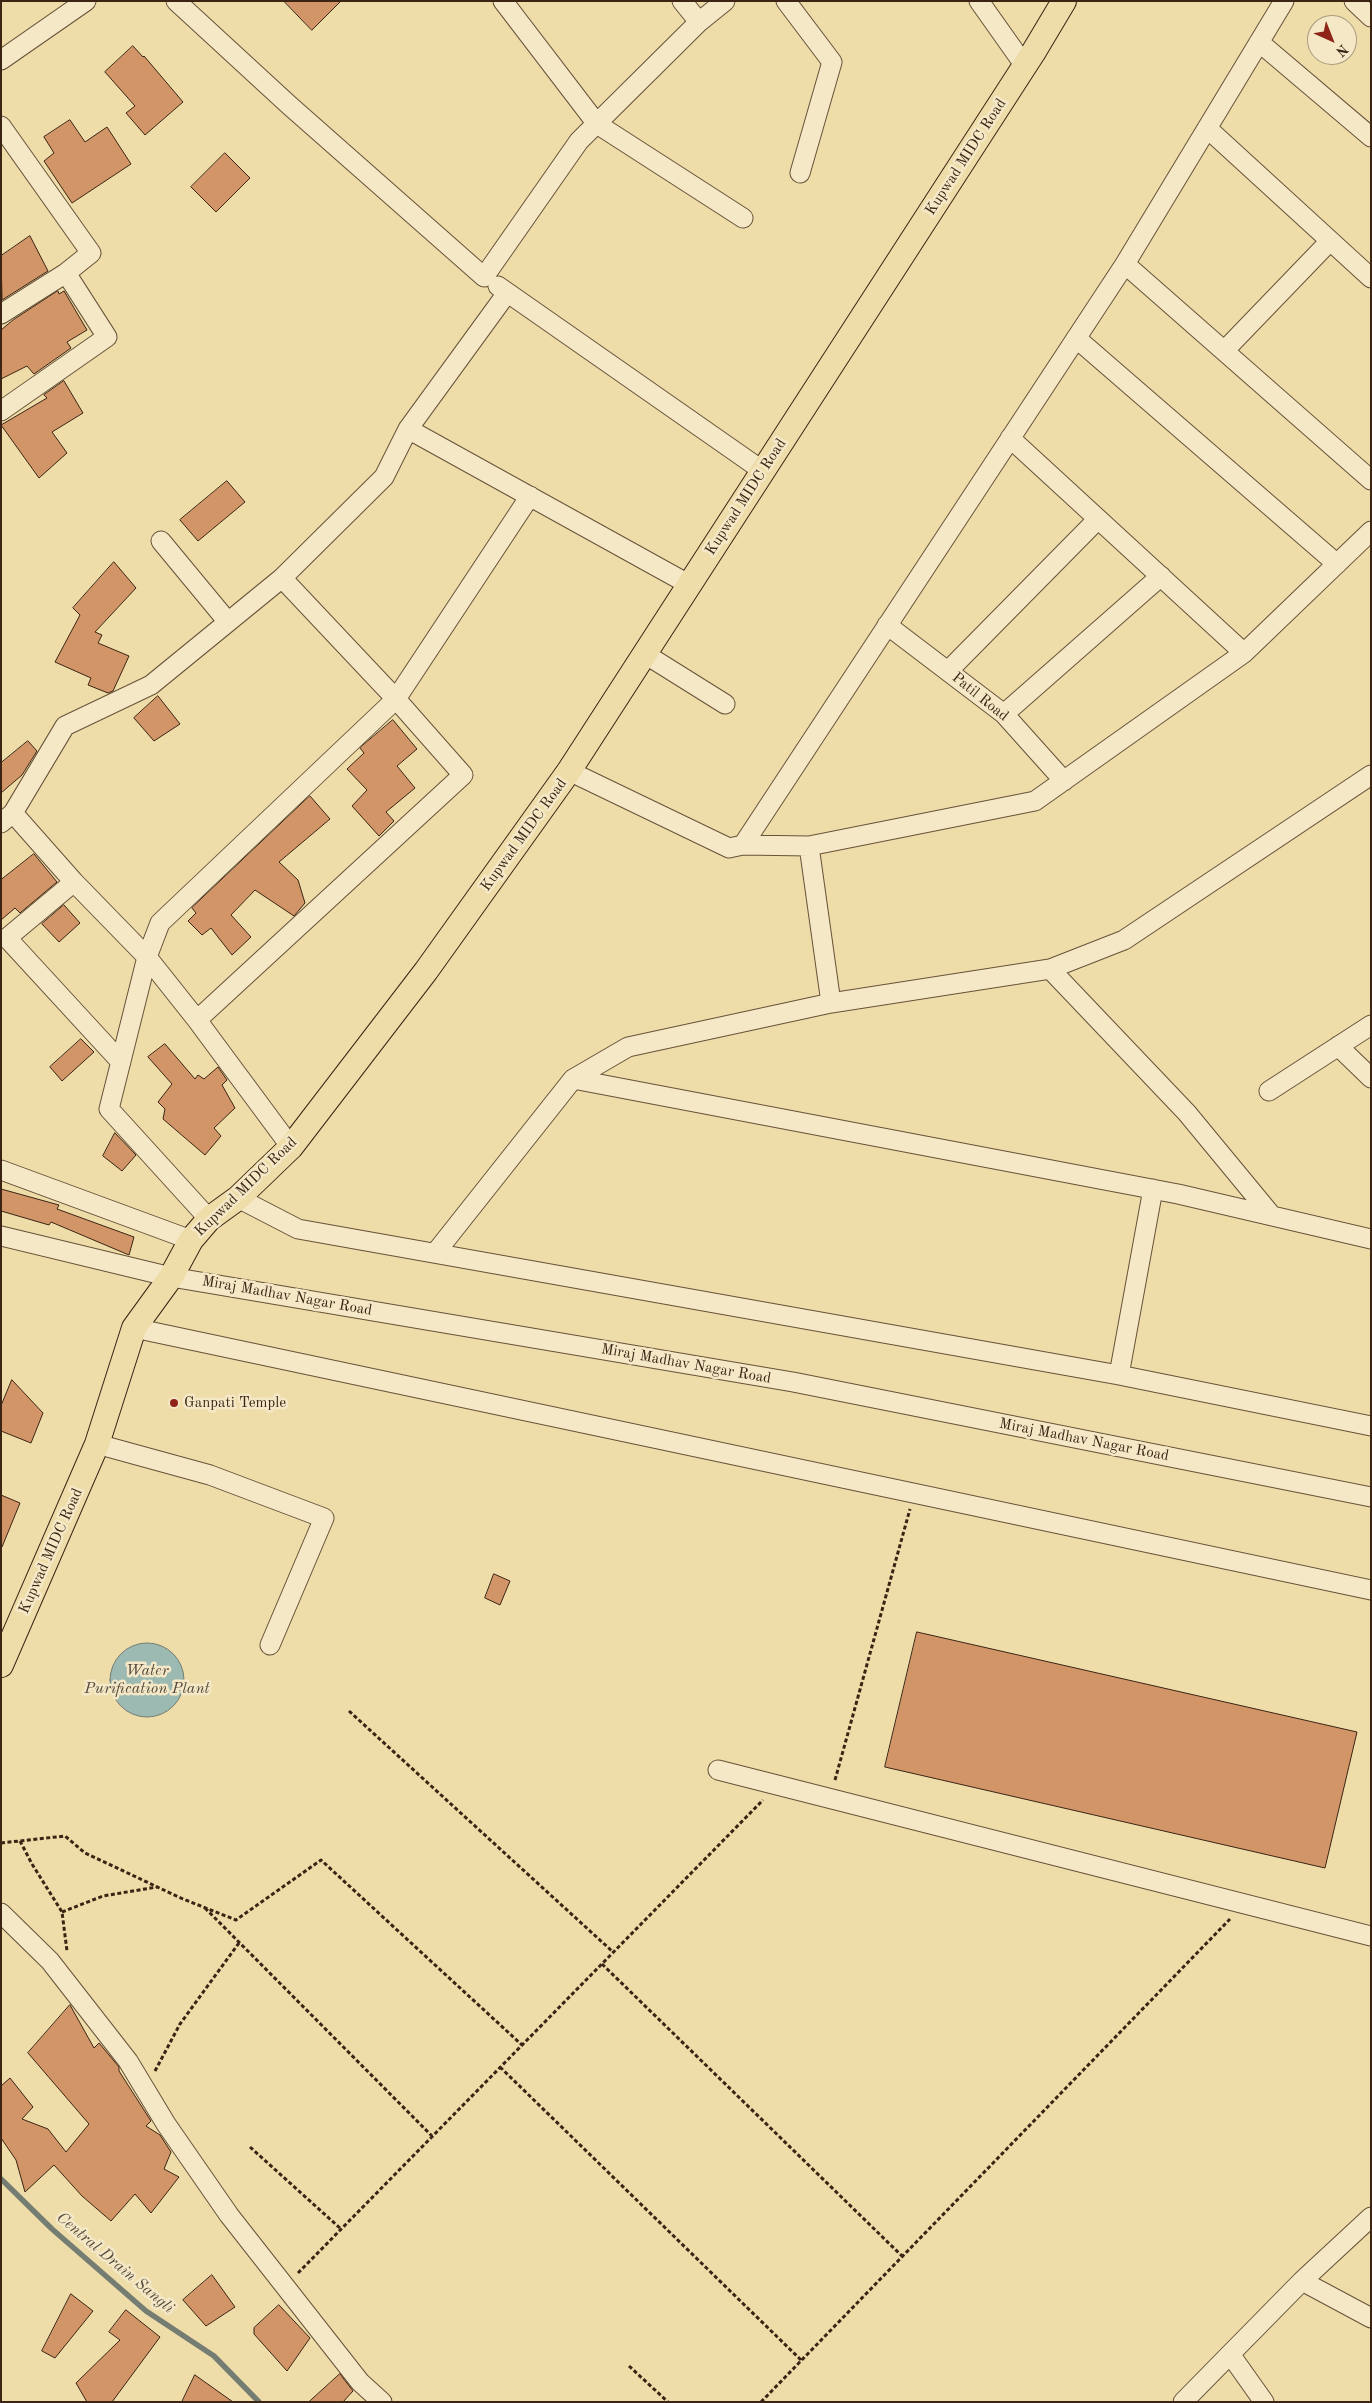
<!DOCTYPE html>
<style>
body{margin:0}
#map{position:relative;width:1372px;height:2403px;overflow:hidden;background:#eedca9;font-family:"Old Standard TT",serif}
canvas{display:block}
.frame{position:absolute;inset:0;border:2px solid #3b2414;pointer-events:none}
.north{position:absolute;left:1307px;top:15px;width:50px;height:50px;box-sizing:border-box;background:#f4e8c7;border:1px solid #aa9a7f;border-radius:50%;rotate:136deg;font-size:14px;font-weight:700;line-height:20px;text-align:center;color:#3b2414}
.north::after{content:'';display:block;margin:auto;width:18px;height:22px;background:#8f2418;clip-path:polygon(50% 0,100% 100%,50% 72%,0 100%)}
</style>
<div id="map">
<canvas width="1372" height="2403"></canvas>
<div class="frame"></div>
<div class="north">N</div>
</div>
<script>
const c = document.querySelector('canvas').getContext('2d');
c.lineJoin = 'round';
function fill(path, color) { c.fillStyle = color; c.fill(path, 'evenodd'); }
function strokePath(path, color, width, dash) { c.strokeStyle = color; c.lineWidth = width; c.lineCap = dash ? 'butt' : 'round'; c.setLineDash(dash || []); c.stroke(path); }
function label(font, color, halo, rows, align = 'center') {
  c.font = font + ' "Old Standard TT",serif'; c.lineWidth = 5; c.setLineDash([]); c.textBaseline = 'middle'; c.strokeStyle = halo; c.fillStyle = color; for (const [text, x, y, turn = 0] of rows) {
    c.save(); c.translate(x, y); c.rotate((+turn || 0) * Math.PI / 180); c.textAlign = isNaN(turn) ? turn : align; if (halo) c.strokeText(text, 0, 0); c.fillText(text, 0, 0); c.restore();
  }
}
const water = new Path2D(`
 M110 1680a37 37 0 1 1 74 0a37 37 0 1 1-74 0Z`);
const stream = new Path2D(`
 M1,2179L52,2229L146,2311L214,2356L259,2402`);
const building = new Path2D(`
 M284,1H341L312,30Z
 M133,46L143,57L144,56L183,102L145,135L126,113L135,106L105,72Z
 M70,120L85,142L107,127L131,164L72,203L44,161L54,153L44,137Z
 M225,153L250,178L216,212L191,187Z
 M30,236L48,271L2,300L1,256Z
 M58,291L59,294L64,291L87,330L67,342L71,348L34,374L27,366L1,379V330L13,320Z
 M64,381L83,413L52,432L67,453L39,478L1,425L47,398L44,395Z
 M227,481L245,502L198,541L180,520Z
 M114,562L136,588L95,632L102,635L98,643L129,656L113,691L108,693L88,685L91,678L55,662L80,615L73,608Z
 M158,696L180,724L154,741L134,718Z
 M393,720L417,749L397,766L415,788L386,812L394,821L379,836L352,806L367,790L347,769L364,753L360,748Z
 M28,741L37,751L22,775L1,793V763Z
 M310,796L330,819L279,862L298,880L305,903L294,916L255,890L231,915L251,937L232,955L211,928L202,935L188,921L196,913L192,908Z
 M34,854L57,882L20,913L15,908L1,920V880Z
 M64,905L80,923L59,942L42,924Z
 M81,1039L94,1052L62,1081L50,1067Z
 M165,1044L195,1079L198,1075L204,1079L218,1067L227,1080L222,1085L235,1108L214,1128L221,1136L205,1155L163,1119L165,1109L158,1102L172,1084L148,1057Z
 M115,1133L136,1155L122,1171L103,1156Z
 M1,1189L59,1205L57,1209L134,1237L129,1255L51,1222L49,1225L1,1211Z
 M12,1380L43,1413L31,1443L1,1431V1406Z
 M1,1495L20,1503L2,1547H1Z
 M494,1574L510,1581L500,1605L485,1598Z
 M917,1632L1357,1732L1325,1868L885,1767Z
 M70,2005L94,2048L99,2043L119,2067V2071L151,2121L146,2126L160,2135L171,2152L164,2169L179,2177L151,2213L135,2194L111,2221L82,2196L54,2165L25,2192L16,2160L1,2138V2086L10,2078L33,2107L22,2119L48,2129L66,2152L89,2124L28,2053Z
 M212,2275L235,2307L206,2326L183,2300Z
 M71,2294L93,2311L55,2358L42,2351Z
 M279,2305L310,2338L287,2371L254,2334V2328Z
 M126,2310L160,2337L112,2402H87L76,2383L120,2340L109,2332Z
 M340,2374L353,2391L343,2402H309Z
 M195,2375L233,2402H182Z`);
const path = new Path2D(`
 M349,1711L613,1952
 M835,1780L910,1509
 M20,1841L32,1864L62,1912L67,1951
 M1,1843L65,1836L85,1853L183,1899L236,1920L321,1860L522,2045
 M205,1908L432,2136
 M62,1912L103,1896L157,1887
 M602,1964L902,2256
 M500,2067L801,2360
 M155,2071L180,2024L239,1943
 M250,2147L341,2229
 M298,2273L763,1800
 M629,2366L668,2402
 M761,2402L1230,1919`);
const minor = new Path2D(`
 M176,1L289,105L484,277L579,141L699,22L725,1
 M503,1L597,124L743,218
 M682,1L699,22
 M786,1L832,62L800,173
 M979,1L1025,66
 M1354,1L1371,17
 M1259,42L1371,137
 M1,60L86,1
 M1,126L91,253L66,273L107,337L1,411
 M1207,128L1371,278
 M1125,264L1371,480
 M498,286L763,471
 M1,314L66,273
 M1076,338L1337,564
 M1224,351L1330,241
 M408,429L690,585
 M1010,438L1244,653
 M161,541L228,622
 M887,625L1004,714L1064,781
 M645,654L725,704
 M948,671L1098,519
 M1004,714L1161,576
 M569,771L729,848L743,845L1125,264L1284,1
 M13,813L74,882L147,957L109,1109L209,1219
 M1,823L13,813L65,726L151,685L282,578L384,477L408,429L507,293
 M743,845L809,846L1035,801L1244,653L1371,531
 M809,846L831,1003
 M74,882L7,938L121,1062
 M1050,969L1187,1113L1272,1216
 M197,1020L463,775L396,699L282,578
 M1338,1046L1371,1078
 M573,1079L1178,1194L1371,1239
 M1269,1091L1371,1025
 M291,1147L197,1020L147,957L160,923L396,699L530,496
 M1,1170L191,1240
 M238,1198L298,1229L1119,1375L1371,1426
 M1,1236L171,1277L793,1382L1371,1497
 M436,1252L573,1079L628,1047L831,1003L1050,969L1124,940L1371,775
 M134,1328L1371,1590
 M1119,1375L1153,1189
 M97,1444L210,1475L324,1518L270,1645
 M718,1770L1371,1936
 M1,1913L50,1961L128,2061L166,2124L229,2215L360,2382L382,2402
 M1302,2281L1371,2318
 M1230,2354L1264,2402
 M1183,2402L1302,2281L1371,2217`);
const major = new Path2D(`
 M1,1665L97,1444L134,1328L171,1277L191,1240L209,1219L238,1198L291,1147L426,971L569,771L1033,53L1064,1`);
const markers = [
 [174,1403,5,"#8f2418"]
];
const streetNames = [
 ["Kupwad MIDC Road",966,157,-57],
 ["Kupwad MIDC Road",746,497,-57],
 ["Patil Road",980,697,39],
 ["Kupwad MIDC Road",524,835,-54],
 ["Kupwad MIDC Road",246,1187,-44],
 ["Miraj Madhav Nagar Road",287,1296,10],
 ["Miraj Madhav Nagar Road",686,1364,10],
 ["Miraj Madhav Nagar Road",1084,1440,11],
 ["Kupwad MIDC Road",51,1551,-66]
];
const poiNames = [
 ["Ganpati Temple",184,1403]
];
const waterNames = [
 ["Water",147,1671],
 ["Purification Plant",147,1689],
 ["Central Drain Sangli",115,2263,40]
];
fill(water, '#9cb9b2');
strokePath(water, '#757d73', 1);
strokePath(stream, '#757d73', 5.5);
fill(building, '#d19567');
strokePath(building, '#3b2414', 1);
strokePath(minor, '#685239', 21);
strokePath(major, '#3b2414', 26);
strokePath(path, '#3b2414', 3, [4, 2.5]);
strokePath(minor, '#f4e8c7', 19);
strokePath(major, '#eedca9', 24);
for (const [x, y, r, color] of markers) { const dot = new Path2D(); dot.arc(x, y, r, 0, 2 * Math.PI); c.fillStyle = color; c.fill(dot); strokePath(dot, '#f4e8c7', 2); }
label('15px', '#3b2414', '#f4e8c7', streetNames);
label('15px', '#3b2414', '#f4e8c7', poiNames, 'left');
label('italic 16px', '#53493c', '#f4e8c7', waterNames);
</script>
